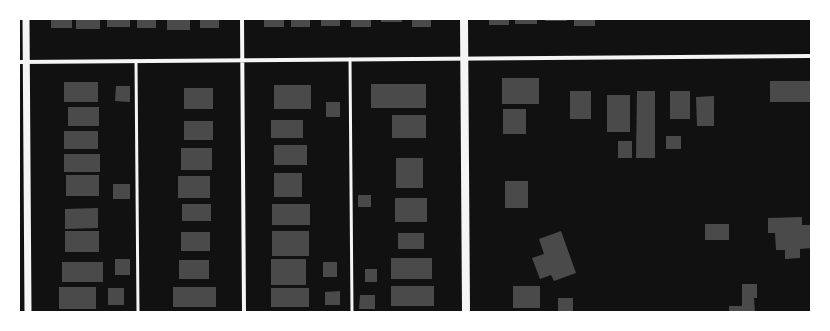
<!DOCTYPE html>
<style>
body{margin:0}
#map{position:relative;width:830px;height:331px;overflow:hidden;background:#111;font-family:Lato,sans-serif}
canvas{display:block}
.frame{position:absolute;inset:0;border:20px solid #fff;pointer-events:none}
</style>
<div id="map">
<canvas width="830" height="331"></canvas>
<div class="frame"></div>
</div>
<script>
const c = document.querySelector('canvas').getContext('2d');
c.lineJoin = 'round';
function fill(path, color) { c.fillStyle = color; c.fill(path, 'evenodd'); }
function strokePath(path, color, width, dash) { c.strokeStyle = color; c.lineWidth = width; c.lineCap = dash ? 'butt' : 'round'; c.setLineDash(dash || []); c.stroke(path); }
const building = new Path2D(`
 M51,19H72V28H51Z
 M76,19H100V29H76Z
 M107,19H130V27H107Z
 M137,19H156V28H137Z
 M167,19H190V30H167Z
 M200,19H219V28H200Z
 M264,19H284V27H264Z
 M291,19H310V27H291Z
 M321,19H340V26H321Z
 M351,19H371V27H351Z
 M381,19H402V22H381Z
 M412,19H431V27H412Z
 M489,19H509V25H489Z
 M515,19H537V24H515Z
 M545,19H567V21H545Z
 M574,19H595V26H574Z
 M502,78H539V104H502Z
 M770,81H810V102H770Z
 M64,82H98V102H64Z
 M371,84H426V108H371Z
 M274,85H311V109H274Z
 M116,86H130V102L115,101Z
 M184,88H213V109H184Z
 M570,91H591V119H570Z
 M637,91H655V158H636Z
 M670,91H690V119H670Z
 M607,95H630V132H607Z
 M714,96V126H697L696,97Z
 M326,102H340V117H326Z
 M68,107H99V126H68Z
 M503,109H526V134H503Z
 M392,115H426V138H392Z
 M271,120H303V138H271Z
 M184,121H213V140H184Z
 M64,131H98V149H64Z
 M666,136H681V149H666Z
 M618,141H632V158H618Z
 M274,145H307V165H274Z
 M181,148H212V170H181Z
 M64,154H100V172H64Z
 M396,158H423V188H396Z
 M274,173H302V197H274Z
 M66,175H99V196H66Z
 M178,176H210V198H178Z
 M505,181H528V208H505Z
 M113,184H130V199H113Z
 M358,195H371V207H358Z
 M395,198H427V222H395Z
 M182,204H211V221H182Z
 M272,204H310V225H272Z
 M98,208V228L65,229V209Z
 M802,217V225H811V248L800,249V258L785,259V250H776L775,233H768V218Z
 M705,224H729V240H705Z
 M65,231H99V252H65Z
 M272,231H309V256H272Z
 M561,231L576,273L554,281L551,275L540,279L532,258L544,254L539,239Z
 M181,232H210V251H181Z
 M398,233H424V249H398Z
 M391,258H432V279H391Z
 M115,259H130V275H115Z
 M271,259H306V285H271Z
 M179,260H209V279H179Z
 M62,262H103V282H62Z
 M323,262H337V277H323Z
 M365,269H377V282H365Z
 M742,284H757V298H754L755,312H729V306H742Z
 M391,286H434V306H391Z
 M513,286H540V308H513Z
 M59,287H96V309H59Z
 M173,287H216V307H173Z
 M108,288H124V305H108Z
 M271,288H309V307H271Z
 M340,291V305H325V292Z
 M360,295H375V309H359Z
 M558,298H573V311H558Z`);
const service = new Path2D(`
 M350,59L352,312
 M136,61L138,312`);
const minor = new Path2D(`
 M242,19L244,312
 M19,62L811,56`);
const tertiary = new Path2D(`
 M26,19L28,312`);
const secondary = new Path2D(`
 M464,19L466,312`);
fill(building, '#4a4a4a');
strokePath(service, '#f5f5f5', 3);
strokePath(minor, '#f5f5f5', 4);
strokePath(tertiary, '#f5f5f5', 7);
strokePath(secondary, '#f5f5f5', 8);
</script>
